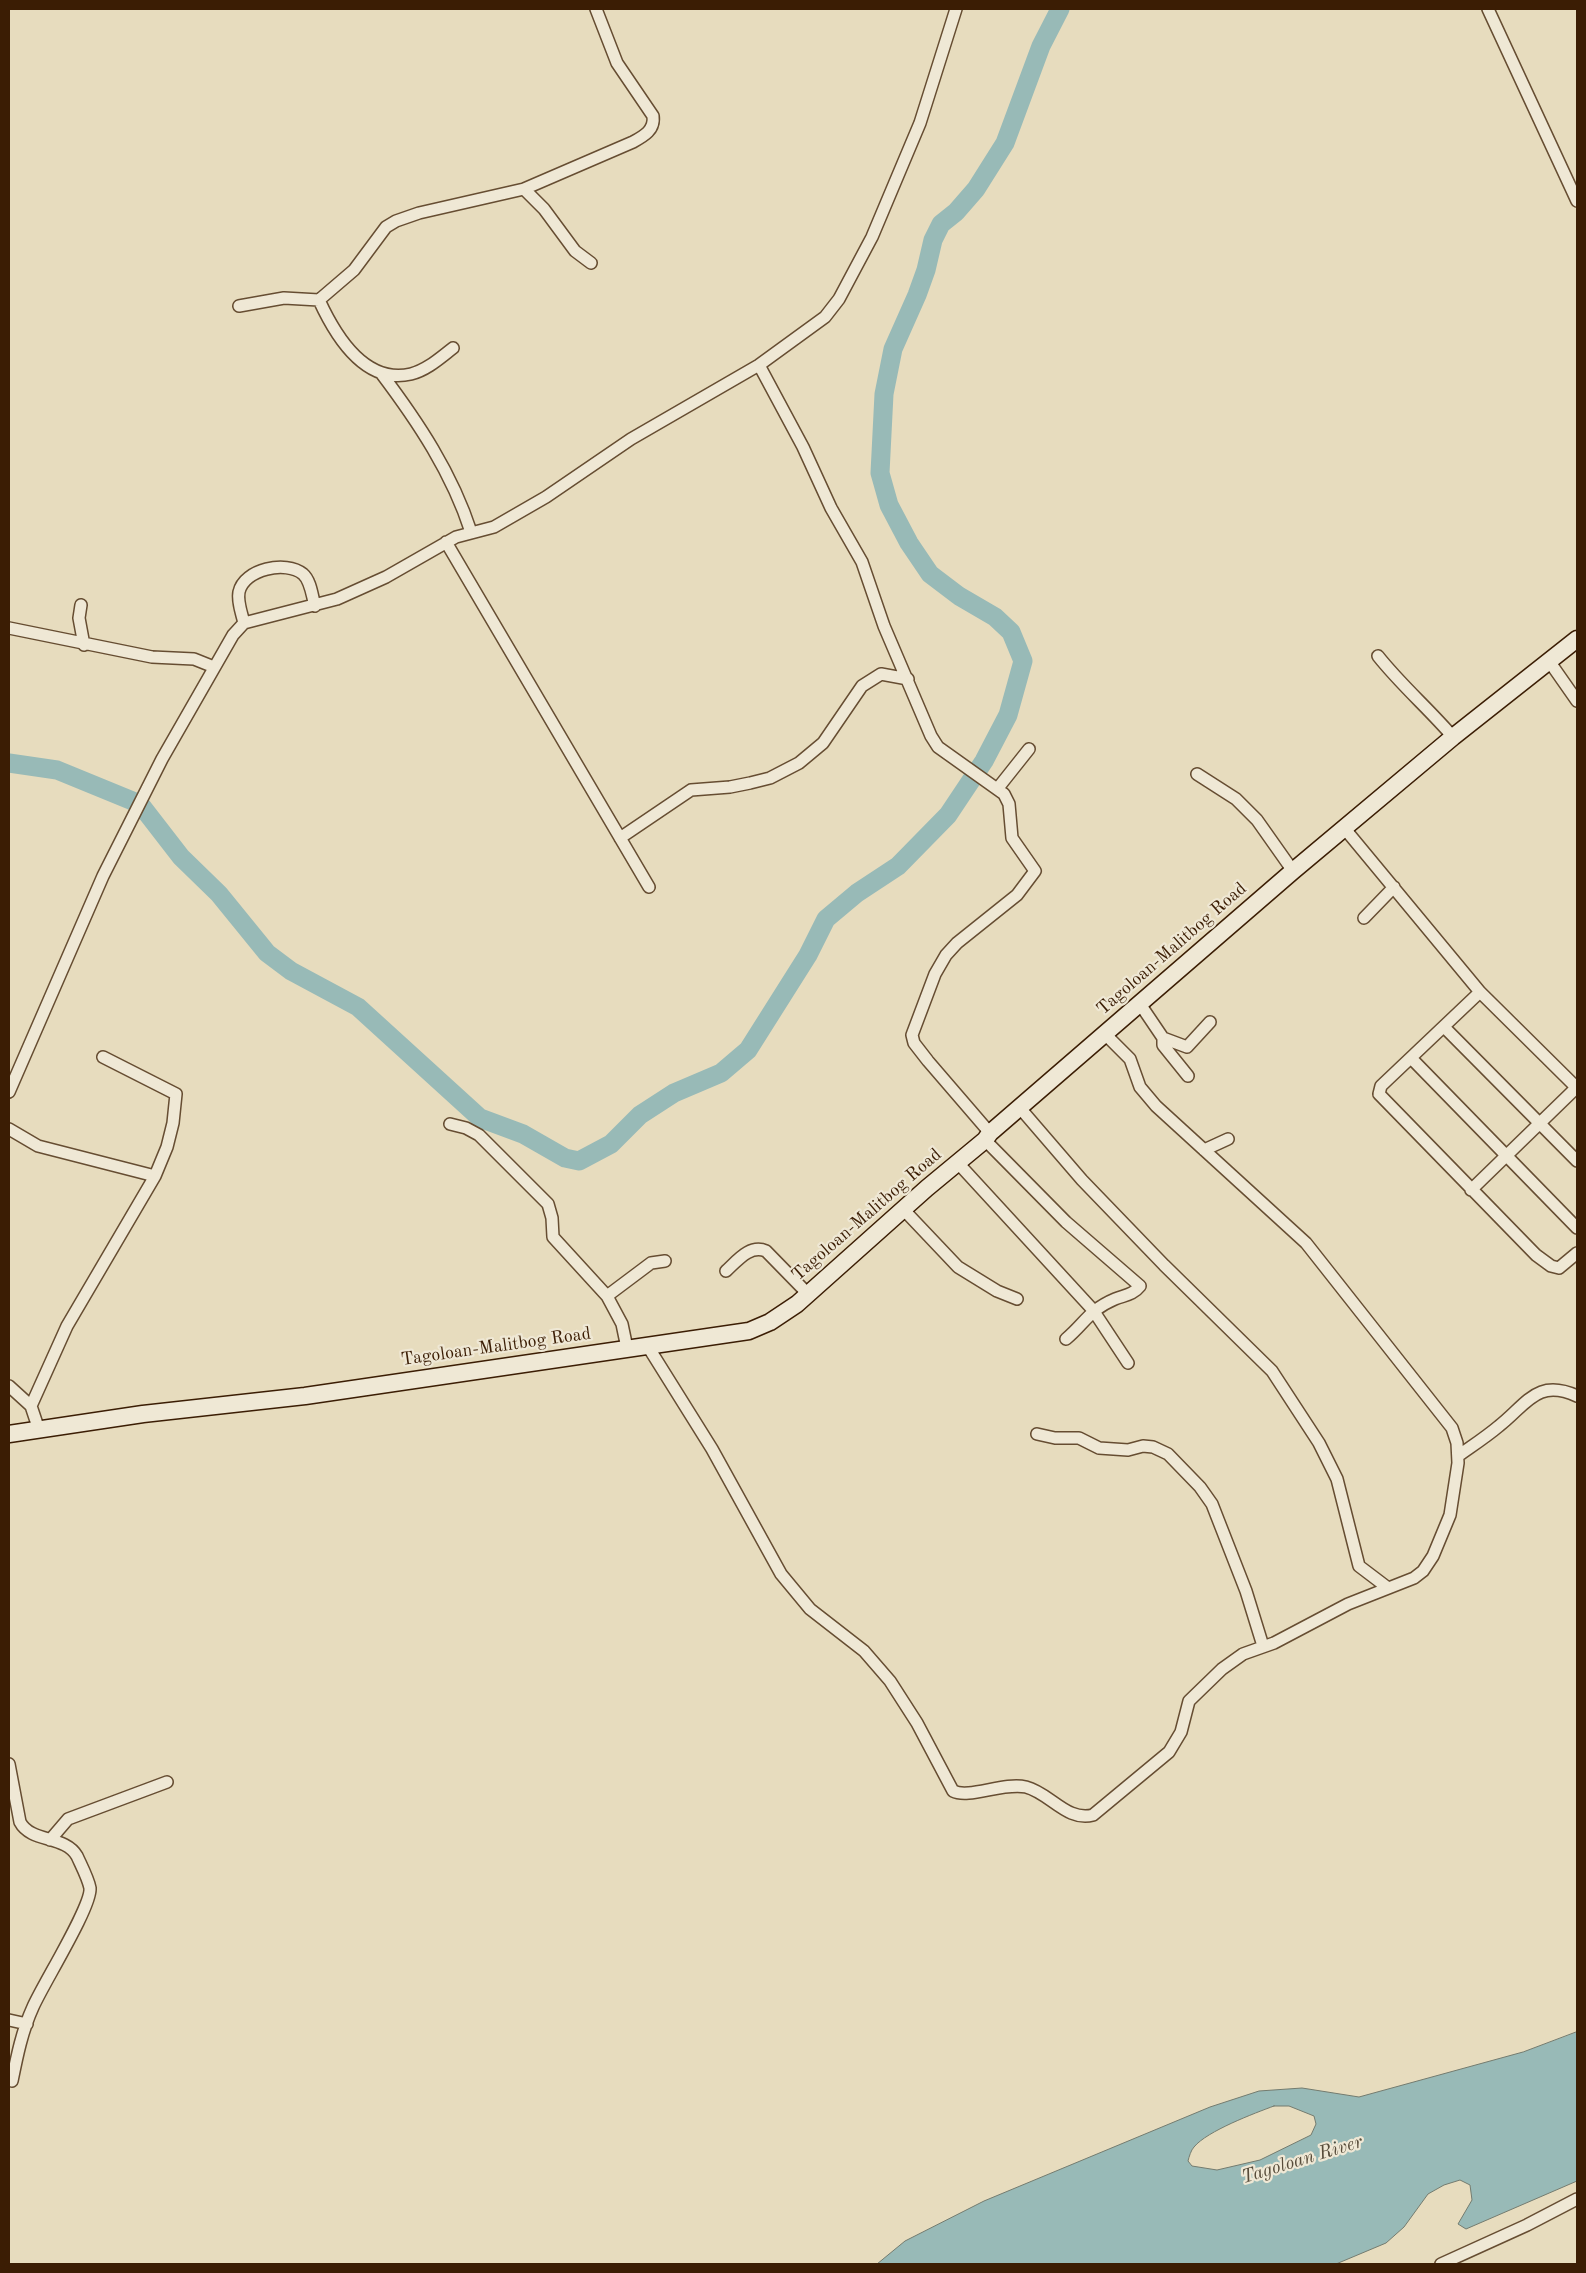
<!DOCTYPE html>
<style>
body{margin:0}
#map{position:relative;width:1586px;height:2273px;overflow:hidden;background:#e7dcbe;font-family:"Old Standard TT",serif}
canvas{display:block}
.frame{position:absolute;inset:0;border:10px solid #3b1d04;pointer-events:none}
</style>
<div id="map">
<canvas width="1586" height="2273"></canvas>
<div class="frame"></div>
</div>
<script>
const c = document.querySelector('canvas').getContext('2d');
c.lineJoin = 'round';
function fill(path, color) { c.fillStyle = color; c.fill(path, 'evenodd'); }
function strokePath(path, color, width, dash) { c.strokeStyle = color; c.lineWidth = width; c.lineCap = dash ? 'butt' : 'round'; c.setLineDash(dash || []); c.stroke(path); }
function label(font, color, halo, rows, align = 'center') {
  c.font = font + ' "Old Standard TT",serif'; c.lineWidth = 4.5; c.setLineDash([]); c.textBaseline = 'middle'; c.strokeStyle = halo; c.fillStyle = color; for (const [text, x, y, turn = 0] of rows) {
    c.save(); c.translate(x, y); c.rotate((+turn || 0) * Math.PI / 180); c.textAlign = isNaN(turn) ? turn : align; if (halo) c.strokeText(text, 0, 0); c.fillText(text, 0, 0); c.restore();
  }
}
const water = new Path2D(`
 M1577,2032V2181L1466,2229L1458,2224L1472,2200L1470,2185L1460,2180L1444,2185L1428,2194L1404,2227L1386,2243L1336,2264H877L905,2241L984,2201L1210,2107L1259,2091L1302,2088L1359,2097L1523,2052ZM1274,2106H1289L1314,2116L1316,2124L1311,2135L1260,2160L1217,2170L1192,2166L1188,2161C1189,2157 1191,2150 1194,2147C1207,2131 1255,2113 1274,2106Z`);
const river = new Path2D(`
 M9,763L57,770L140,804L181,857L219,894L267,953L291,971L358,1007L480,1118L523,1134L565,1158L579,1161L611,1144L640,1115L674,1093L721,1073L748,1050L808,955L826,919L857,893L898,866L948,815L984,761L1008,715L1023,661L1011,632L995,617L959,596L930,574L909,543L889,505L880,473L884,394L893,349L917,295L926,270L933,240L941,224L956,212L976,189L1005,143L1041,46L1060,9`);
const minor = new Path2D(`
 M1488,9L1577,201
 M524,189L544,209L575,251L591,263
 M239,306L284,298L319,300
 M453,348C440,358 427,370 411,374C364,385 335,335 319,300L354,270L386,227L396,221L419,213L524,189L633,142C644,136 655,130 653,116L617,63L596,9
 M759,365L803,447L831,508L862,562L884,626L931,736L938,747L1004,794L1009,804L1012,838L1035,871L1017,895L957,943L946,955L935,974L912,1035L914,1043L928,1061L990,1133
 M381,373C418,422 452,473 471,532
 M446,542L649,887
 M81,605L79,618L84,645
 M244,623C242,614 237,602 239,592C244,569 286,560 303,574C311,581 312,596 315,606
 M9,628L152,657L194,659L214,667
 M1378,656C1401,685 1429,709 1453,737
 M1549,661L1577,701
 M1197,774L1236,799L1257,820L1293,871
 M998,788L1029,749
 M1345,829L1480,992L1577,1088
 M620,838L691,790L730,787L750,783L770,778L799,763L823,743L862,686L881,674L908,679
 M1364,918L1394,887
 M1480,992L1381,1086L1379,1094L1536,1255L1551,1266L1559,1268L1577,1253
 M1140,1004L1163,1038L1187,1047L1210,1022
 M1444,1027L1577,1161
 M1163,1038V1045L1188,1076
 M1411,1058L1577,1228
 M9,1092L103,876L162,759L233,635L244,623L337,599L386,577L456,537L494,527L546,497L631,439L759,365L825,317L839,299L872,237L920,123L956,9
 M1020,1108L1082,1180L1164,1265L1272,1371L1319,1443L1337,1479L1359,1566L1388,1588
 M450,1124L466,1128L479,1135L548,1204L552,1218L553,1237L607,1296L622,1324L627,1348
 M9,1129L38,1146L155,1176
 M985,1140L1066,1222L1140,1286C1133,1295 1125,1295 1115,1299C1089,1310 1085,1323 1066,1339
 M1204,1150L1228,1139
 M957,1162L1093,1310L1128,1363
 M1471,1190L1577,1087
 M903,1209L958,1267L997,1291L1017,1299
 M726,1271C737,1261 750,1244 766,1251L808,1294
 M607,1296L651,1263L665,1261
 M647,1345L712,1449L781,1574L810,1609L864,1651L890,1681L917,1723L953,1791C969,1799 1003,1782 1026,1787C1050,1793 1067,1822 1093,1815L1169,1752L1181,1732L1189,1701L1222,1669L1243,1654L1274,1643L1348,1604L1414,1578L1423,1571L1433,1556L1450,1515L1458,1463L1457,1443L1452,1428L1306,1243L1156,1106L1140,1087L1130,1059L1105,1034
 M9,1386L31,1406L39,1430
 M31,1406L67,1326L155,1176L167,1147L173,1123L176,1094L103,1057
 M1037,1434L1055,1438H1079L1099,1448L1128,1450L1143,1446L1153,1447L1168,1454L1200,1487L1212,1504L1246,1591L1263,1646
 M1458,1456C1472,1446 1486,1437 1499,1426C1527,1404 1537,1378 1577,1396
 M9,1764L20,1822C31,1843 65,1835 77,1856C81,1865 88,1878 90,1888C92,1906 43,1984 33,2007C22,2031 17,2056 12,2081
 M50,1840L68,1819L167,1782
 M9,2020L27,2024
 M1441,2264L1527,2225L1577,2199`);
const secondary = new Path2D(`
 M9,1434L143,1414L305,1396L749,1331L770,1322L797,1304L927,1188L985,1140L990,1133L1293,871L1453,737L1577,639`);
const streetNames = [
 ["Tagoloan-Malitbog Road",1172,949,-41],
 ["Tagoloan-Malitbog Road",867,1215,-41],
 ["Tagoloan-Malitbog Road",496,1347,-8]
];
const waterNames = [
 ["Tagoloan River",1302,2160,-17]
];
fill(water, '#98bab7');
strokePath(water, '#737b6f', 1);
strokePath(river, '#98bab7', 19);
strokePath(minor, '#664d32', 14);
strokePath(secondary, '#3b1d04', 19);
strokePath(minor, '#efe8d5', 11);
strokePath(secondary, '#efe8d5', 16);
label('18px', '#3b1d04', '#efe8d5', streetNames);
label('italic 19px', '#574c3a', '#efe8d5', waterNames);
</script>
